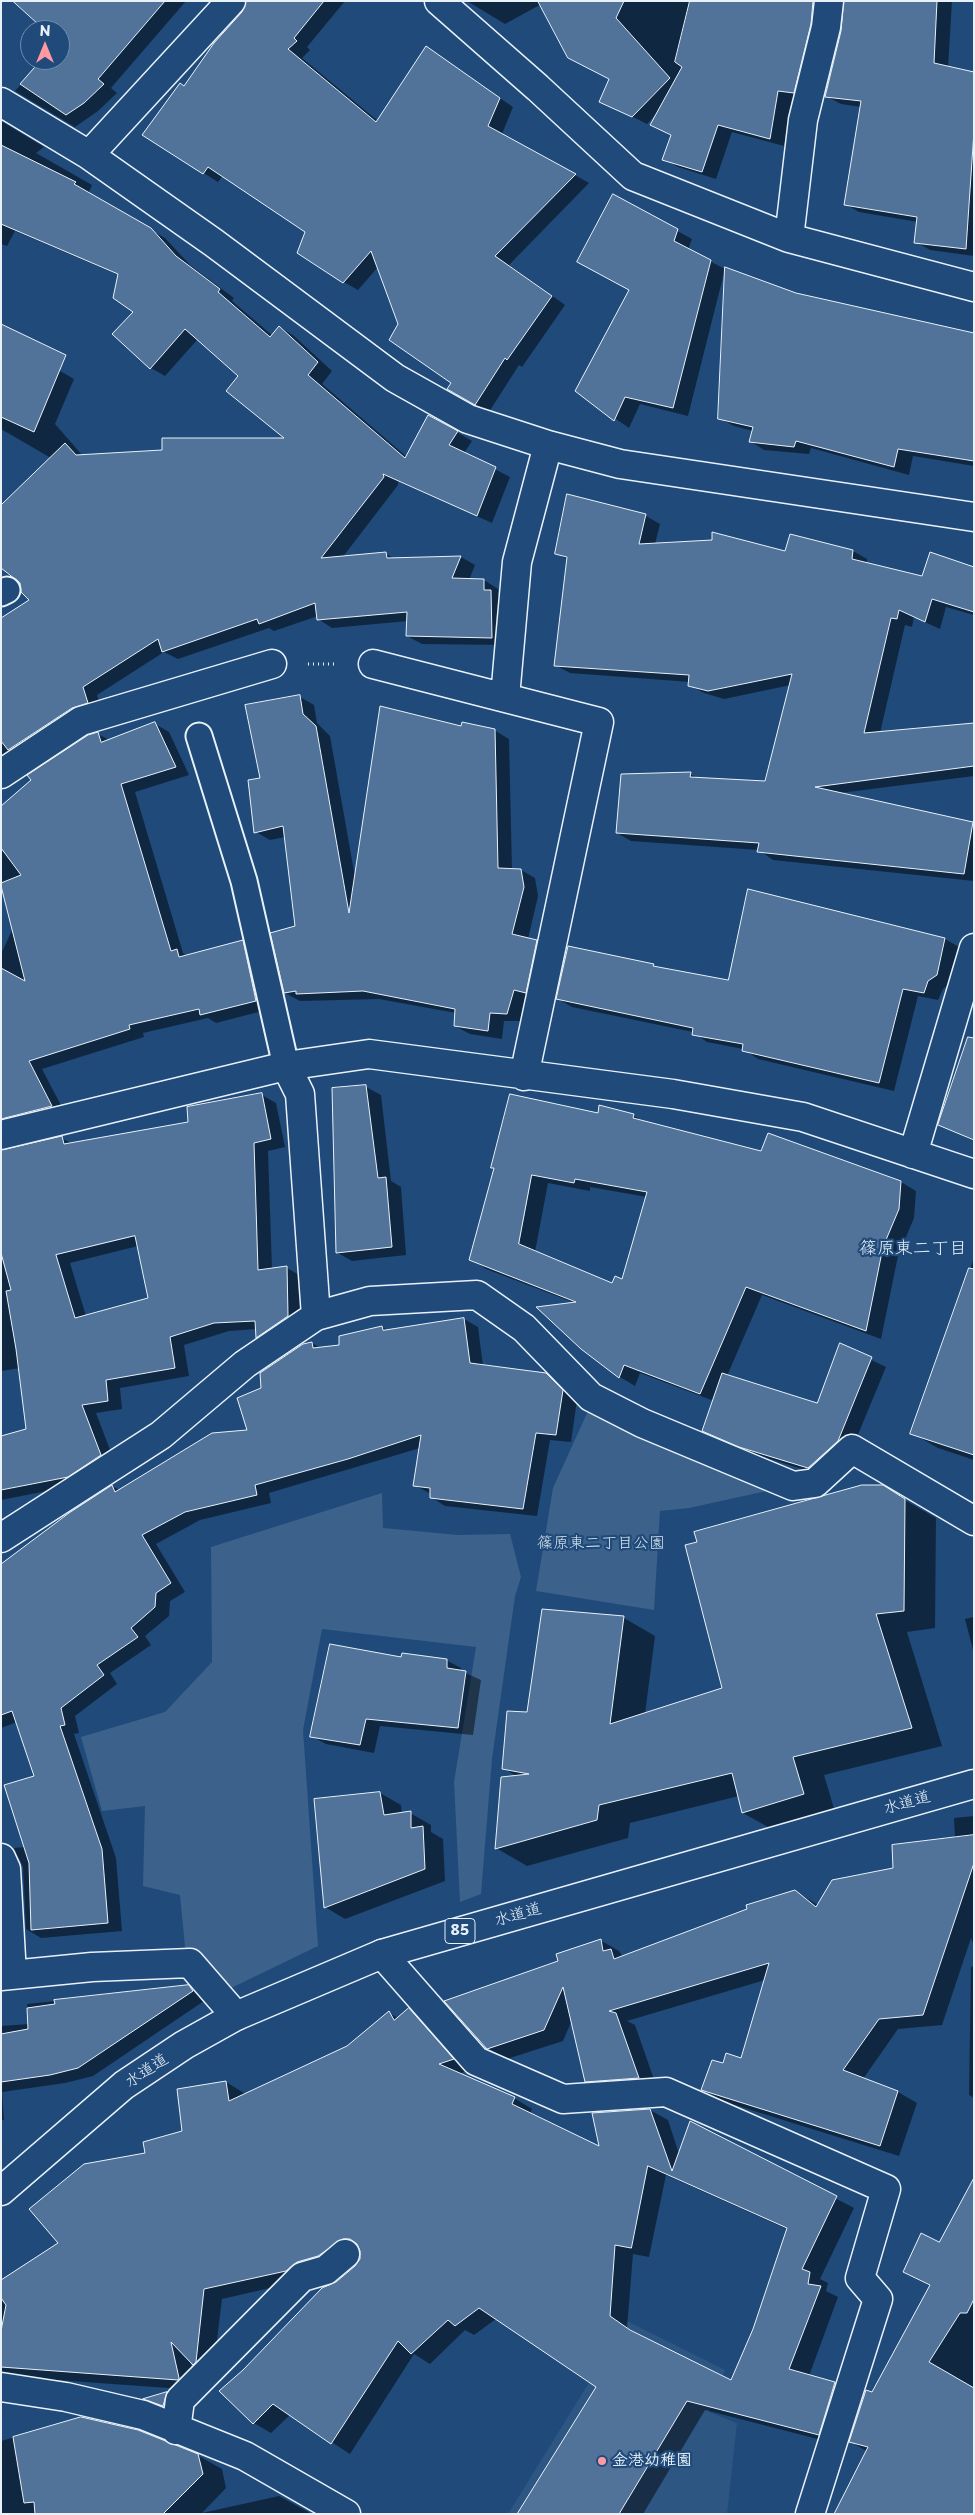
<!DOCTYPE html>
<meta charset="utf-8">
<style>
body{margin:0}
#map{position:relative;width:975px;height:2515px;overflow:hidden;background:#1f4a7a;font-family:"Playpen Sans",sans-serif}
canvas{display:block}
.frame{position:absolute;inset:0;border:2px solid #e8f1f8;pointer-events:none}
.north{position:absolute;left:20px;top:20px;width:50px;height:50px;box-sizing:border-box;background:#1f4a7a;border:1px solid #6f8dac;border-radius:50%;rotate:0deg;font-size:14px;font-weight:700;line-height:20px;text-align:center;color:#e8f1f8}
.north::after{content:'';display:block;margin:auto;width:18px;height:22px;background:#ff9aa2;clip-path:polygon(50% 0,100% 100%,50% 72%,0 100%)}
</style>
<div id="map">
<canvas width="975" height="2515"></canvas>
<div class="frame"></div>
<div class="north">N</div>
</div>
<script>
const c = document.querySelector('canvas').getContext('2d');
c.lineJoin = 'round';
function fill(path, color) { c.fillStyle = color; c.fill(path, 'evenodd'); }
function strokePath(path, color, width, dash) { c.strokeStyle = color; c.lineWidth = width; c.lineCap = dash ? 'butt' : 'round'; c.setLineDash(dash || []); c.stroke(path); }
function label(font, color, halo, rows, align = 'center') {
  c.font = font + ' "Playpen Sans","Klee One",sans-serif'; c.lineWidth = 4.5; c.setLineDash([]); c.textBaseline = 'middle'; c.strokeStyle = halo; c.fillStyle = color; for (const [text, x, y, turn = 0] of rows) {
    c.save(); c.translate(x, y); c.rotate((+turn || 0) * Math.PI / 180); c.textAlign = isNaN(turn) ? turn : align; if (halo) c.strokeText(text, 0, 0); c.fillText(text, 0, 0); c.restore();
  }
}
const built = new Path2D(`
 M627,2321L725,2370L709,2412L737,2423L727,2514H508Z`);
const green = new Path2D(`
 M588,1411L717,1471L771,1490L689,1508L660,1511L654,1610L536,1591L553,1488Z
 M382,1493L383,1528L458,1535L510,1534L521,1577L515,1596L492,1759L481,1894L460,1902L454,1782L476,1647L322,1629L303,1730L318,1946L227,1990L185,1947L180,1895L143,1886L145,1806L102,1811L81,1737L165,1712L212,1662L211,1547Z`);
const shadow = new Path2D(`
 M15,1H186L111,88L117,93L98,111L75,127L15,91L43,60H60V30H47Z
 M262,1H345L307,47L310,50L302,58L378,121L426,48L513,107L502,134L589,183L509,265L565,305L522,367L519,365L489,412L449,389L453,382L399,324L378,267L358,290L344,282L306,232L223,175L218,182L150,139L185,87Z
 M467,1H547L505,24Z
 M582,1H798L812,5L827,13L808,100L792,99L784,146L732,132L716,179L678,167L664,159L672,136L652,125L657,113L647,124L601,101L610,80Z
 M866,1H952L948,68L974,73V256L930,250L916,242L918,222L859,212L845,204L861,107L841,104L826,96Z
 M1,121L44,147L36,153L92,185L88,194L165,238L191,266L234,298L232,301L273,336L280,327L294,336L332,371L322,384L407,457L429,416L472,441L464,453L510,477L492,523L398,481V485L342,558L386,554L395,559L461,557L475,565L469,580H484L498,589V595L505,599L506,645L422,644L407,636L408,621L332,628L318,619V616L274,631L269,628L178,659L164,652L97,695L101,709L1,761V619L31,601L21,583L8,575L1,567L51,458L1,429V351L60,371L74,379L55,424L83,456L163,452L287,439L240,376L198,339L165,376L151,368L114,334L135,312L119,275L15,231L7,246L1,244Z
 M614,196L692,239L688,250L725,269L688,416L640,404L629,428L576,391L630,290Z
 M796,295L974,335V466L913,456L909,475L811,448L809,454L764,450L750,441L753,431L734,426L719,418Z
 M568,496L646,516L660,524L655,544L786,552L853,551L867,559V564L923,578L974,568V615L946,607L940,629L914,617L912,627L905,625L880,733L974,724V776L840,793L974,824V881L773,860L759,850L631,841L617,833L690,774L699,779L766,783L791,685L724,699L704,693L689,685L690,682L570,673L555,665L568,560L556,553Z
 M300,697L314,705L317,723L330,736L355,877L462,728L494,730L509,739L512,870H521L535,878L538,896L528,939L536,941L551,949L522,1021H504L502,1039L470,1034L455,1026L456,1013L379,999L300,1001L285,993L296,927L285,837L270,840L256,832L261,779Z
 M155,724L169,732L189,775L135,792L183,953L187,956L242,941L257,950L270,1009L216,1023L208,1018L143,1033L144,1037L42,1069L66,1115L1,1137V954L13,928L1,886V808L98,734L109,740Z
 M749,891L945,939L959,947L951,983L943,989L938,1000L918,996L894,1091L758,1059L743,1049L707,1042L693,1032L572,1007L558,999L653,966L658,969L729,982Z
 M974,1072V1141L940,1124Z
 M366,1087L381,1095L391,1181L401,1187L406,1255L352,1261L338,1253Z
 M262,1095L276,1103L285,1147L268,1151L272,1269L287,1268L301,1276L302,1325L272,1345L258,1337L257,1329L229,1331L184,1345L189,1376L120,1388L122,1409L96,1413L115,1463L83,1484L1,1500V1437L27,1430L20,1368L1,1371V1150L62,1138L72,1144L190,1123ZM138,1246L149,1299L86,1316L70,1263Z
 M599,1114L634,1116L645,1122L762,1153L901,1182L916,1191L914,1218L898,1256L881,1339L762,1295L727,1376L817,1405L840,1345L886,1367L852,1449L823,1476L755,1454L704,1431L714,1401L640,1373L635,1386L620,1377L582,1348L575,1303L486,1269L471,1259L495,1169L493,1167ZM548,1183L590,1191V1187L647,1197L622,1281L613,1284L535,1252Z
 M974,1258V1460L938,1448L912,1433Z
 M464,1319L478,1327L483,1366L546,1375L561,1383L577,1400L571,1442L550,1440L537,1516L445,1506L431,1497V1494L414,1485L420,1448L269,1493L271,1503L200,1520L156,1544L185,1592L170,1601L169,1616L145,1636L151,1645L110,1673L117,1684L75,1716L79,1733L74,1734L116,1858L122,1931L41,1938L26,1929L23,1867L14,1848L25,1847L36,1776L17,1722L1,1728V1600L112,1486L119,1490L248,1431L262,1389L312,1343L322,1349L340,1347L382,1327L388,1330Z
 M882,1487L936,1518L935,1628L907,1632L942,1746L824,1775L835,1812L775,1831L743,1813L739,1796L630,1823L628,1838L527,1866L496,1848L518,1777L503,1768L529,1713L543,1611L624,1618L655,1636L645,1714L723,1689Z
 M974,1617V1654L965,1619Z
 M402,1659L446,1660L461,1668V1671L481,1680L473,1735L380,1726L374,1753L326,1744L311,1736Z
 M380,1793L401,1805L402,1814L410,1813L431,1825V1832L443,1839L445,1881L345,1919L325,1907Z
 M974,1816V1946L971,1938L942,2025L898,2029L863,2079L898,2092L917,2103L899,2156L722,2101L703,2090L724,2065L742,2060L765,1980L627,2021L635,2025L657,2088L605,2092L586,2081L572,2020L563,2041L507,2059L488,2048L559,1962L600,1940L619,1951L623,1957L795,1891L818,1905L955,1839L954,1818Z
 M974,1966V2098L969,2095L971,1967Z
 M188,1987L207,1999L93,2076L65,2083L2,2092L4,2120H1V2026L29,2024L27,2004Z
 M409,2010L427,2020L470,2070L458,2074L514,2098L532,2109L530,2114L601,2148L650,2110L668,2120L679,2154L691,2123L854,2208L820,2279L828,2283L826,2291L838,2297L809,2376L835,2383L853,2393L837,2444L705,2410L643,2514H533L597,2387L496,2319L474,2335L465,2330L430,2364L414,2354L350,2454L290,2415L271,2433L254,2423L336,2283L356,2267L361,2259L360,2248L337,2266L305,2280L222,2299L213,2372L212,2374L190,2360L196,2390L1,2376V2282L60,2243L146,2154L183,2132L226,2082L244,2093V2095L348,2047L389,2013L398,2018ZM666,2175L787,2229L754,2329L731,2382L627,2328L633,2254L649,2257Z
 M974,2181V2514L851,2442L872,2393L930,2286L904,2271L940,2244Z
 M167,2393L181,2401L178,2414L146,2399Z
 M82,2418L197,2455L222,2469L226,2488L202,2513L279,2496L312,2514H1V2441Z`);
const building = new Path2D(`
 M13,1H165L98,79L104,84L84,103L66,115L20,84L41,60H60V30H45Z
 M246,1H324L294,38L297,41L288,49L376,122L426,46L500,98L488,126L576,174L495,256L552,296L507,360L505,358L475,405L447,389L451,383L389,340L398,324L371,251L343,283L297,253L305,232L208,167L203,174L142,135L180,83L184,86L214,43L242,12Z
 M538,1H624L616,18L670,78L632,117L599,102L609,79L568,58Z
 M690,1H813L811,24L794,93L778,91L770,139L718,125L702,172L662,160L671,135L650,125L682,67L675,62Z
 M844,1H937L934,63L974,72V131L966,249L914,243L917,217L844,205L861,101L825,97L841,31Z
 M1,145L76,182L74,184L151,228L176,256L220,289L218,292L270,337L279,326L318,362L308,375L405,458L428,415L458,431L449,445L496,467L477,516L383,474L384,477L321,558L386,552L387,558L461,556L452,578L484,579V590H491L492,638L406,636L407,612L317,620L315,603L259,624L257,619L162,652L158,639L83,687L88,703L72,708L8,750L1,741V618L29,600L21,592L20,583L1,568V505L65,443L76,455L162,450V438H284L226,391L238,376L185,329L150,369L112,334L133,312L113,298L118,274L1,224Z
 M613,194L678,229L674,241L711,260L673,408L625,397L614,421L575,391L629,290L577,262Z
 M725,267L796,293L974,333V461L898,449L894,467L796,441L794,447L749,442L753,427L718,419Z
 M1,324L66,355L34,432L1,417Z
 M567,494L646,514L639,544L712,540V532L785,551L790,534L853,550L852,559L922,576L930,552L974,567V612L932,599L925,622L899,610L897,619L891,618L864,733L974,723V766L815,787L973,822L964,874L757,852L759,843L616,833L621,774L691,772L690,777L765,781L792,674L708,691L688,686L689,675L554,666L567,557L555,554Z
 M300,695L303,714L316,726L349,913L380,706L461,726L462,722L495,729L498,868L521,869L524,887L512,934L537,940L526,993L514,990L507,1014L490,1013L488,1031L454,1026L455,1009L363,991L296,994V991L284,993L270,933L295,926L283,826L254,833L248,780L260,778L245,705Z
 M155,722L176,767L121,784L171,951L177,949L179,957L243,940L256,1001L200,1015L199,1009L129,1025L130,1029L29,1061L52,1106L1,1119V968L25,981L1,886V883L21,875L1,848V806L31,780L27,775L88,735L98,732L101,742Z
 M748,889L945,938L937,975L928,981L924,993L903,989L879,1083L742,1051L743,1044L692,1035L693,1028L556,999L568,946L654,964L653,966L728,980Z
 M968,1037L974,1038V1140L938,1125Z
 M366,1085L378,1178L386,1177L392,1247L336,1253L332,1088Z
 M262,1093L271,1139L254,1143L258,1270L287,1266L288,1316L256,1338L255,1321L214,1323L170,1337L175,1368L106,1380L108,1401L82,1405L101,1455L68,1477L1,1490V1436L26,1429L16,1349L6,1291L11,1290L1,1253V1150L62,1136L64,1144L188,1122L187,1107ZM135,1236L148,1298L75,1318L56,1255Z
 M510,1094L598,1113L599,1105L634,1114L633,1118L761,1151L768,1133L901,1181L899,1209L883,1247L866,1331L746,1287L700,1394L624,1365L619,1378L581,1349L536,1307L576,1302L469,1260L494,1168H491ZM532,1175L574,1183L575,1179L647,1192L622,1279L615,1276L612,1283L519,1244Z
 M969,1268L974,1269V1455L910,1434Z
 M464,1318L470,1363L546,1373L563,1390L556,1435L536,1433L523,1509L430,1498V1488L413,1486L421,1435L348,1459L255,1485L257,1495L185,1512L142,1535L171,1583L156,1593L155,1607L131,1628L138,1637L97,1665L104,1675L61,1708L65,1725L60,1726L102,1849L108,1923L31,1930L29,1863L4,1785L34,1776L12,1711L1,1715V1564L69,1513L112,1485L115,1492L212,1433L247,1430L237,1398L261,1388L260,1373L303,1344L312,1342L313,1348L339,1345V1336L382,1326L383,1330Z
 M840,1343L872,1357L838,1441L808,1468L739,1447L702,1431L722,1373L817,1403Z
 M862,1485H883L905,1499L904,1611L876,1614L912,1728L793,1757L804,1794L742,1813L732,1773L599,1805L597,1820L495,1849L501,1777L529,1774L502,1769L507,1711L527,1712L542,1609L624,1616L610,1724L722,1688L685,1545L697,1542L694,1532Z
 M330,1644L401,1657L402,1653L447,1659V1668L466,1671L458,1728L366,1719L360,1745L310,1737Z
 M380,1792L384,1815L411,1811V1828L423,1826L425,1869L324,1908L314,1799Z
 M974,1835V1863L923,2015L879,2019L843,2070L898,2091L880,2146L701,2090L712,2060L723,2063L726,2053L741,2058L769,1963L609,2011L616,2013L639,2078L585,2082L563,1987L544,2030L487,2049L444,2001L558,1961L556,1954L601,1939L603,1951L611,1949L614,1959L747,1909L746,1905L795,1890L816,1907L832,1880L893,1868L892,1845Z
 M189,1985L193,1991L78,2068L50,2075L1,2082V2034L28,2029L27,2008L55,2004L54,2000Z
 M409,2008L454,2059L439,2064L515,2097L512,2104L599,2146L592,2113L650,2109L672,2171L690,2121L837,2196L802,2269L810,2272L808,2284L821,2286L789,2369L835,2382L819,2435L687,2401L619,2514H517L596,2387L479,2308L455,2326L448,2320L411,2354L398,2341L331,2444L273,2404L253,2424L219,2391L243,2370L322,2288L336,2282L355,2266L360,2259V2251L357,2244L350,2239H343L318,2256L297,2262L286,2271L204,2289L196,2362L193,2365L171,2342L179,2378L178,2380L1,2367V2331L6,2305L1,2298V2280L58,2243L29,2209L84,2164L145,2153L143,2142L182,2131L177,2089L226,2081L229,2101L347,2046L389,2011L394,2020ZM648,2166L787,2228L753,2329L731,2380L630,2330L610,2316L615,2245L631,2248Z
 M974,2178V2299L967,2313H960L929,2362L974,2388V2514H834L868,2447L849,2442L866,2390L872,2392L930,2285L903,2272L921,2233L939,2242Z
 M167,2392L163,2406L143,2399Z
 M81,2417L138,2430L198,2454L203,2474L163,2514H35L34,2502L24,2503L13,2437Z`);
const path = new Path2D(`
 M308,664H337`);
const service = new Path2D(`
 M1,593L7,590
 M199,736L244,881L286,1066`);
const minor = new Path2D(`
 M439,1L538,88L633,176L789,238
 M829,1L826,27L803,120L789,238L974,287
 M1,102L89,155L214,243L395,378L468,419L548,445L620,464L974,517
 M89,155L231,1
 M373,664L599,722L524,1076
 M505,697L517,562L548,445
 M1,774L81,721L272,664
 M286,1066L300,1094L316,1316
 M1,1135L286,1066L369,1054L673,1094L803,1117L974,1174
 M913,1154L974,948
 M1,1538L161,1435L245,1364L316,1316L370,1301L477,1295L524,1328L591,1397L642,1423L793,1486L815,1483L852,1449L974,1521
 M1,1858L6,1869L12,1975
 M382,1954L476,2061L563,2099L666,2092L886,2189L860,2278L878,2299L810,2514
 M1,1976L92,1967L190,1963L236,2016
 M1,2387L66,2397L143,2415L245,2456L346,2514
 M176,2430L180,2400L302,2277L326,2270L345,2254`);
const primary = new Path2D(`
 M1,2191L124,2085L184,2045L236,2016L382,1954L974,1784`);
const markers = [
 [602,2461,5,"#ff9aa2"]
];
const shields = [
 [460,1931,30]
];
const shieldNames = [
 ["85",460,1931]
];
const parkNames = [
 ["篠原東二丁目公園",601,1544]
];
const streetNames = [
 ["水道道",907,1803,-16],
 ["水道道",518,1915,-16],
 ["水道道",147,2071,-34]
];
const poiNames = [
 ["金港幼稚園",612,2461]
];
const neighbourhoodNames = [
 ["篠原東二丁目",913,1249]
];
fill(built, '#2e5683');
fill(green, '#3c628c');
fill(shadow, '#0007');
fill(building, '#517399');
strokePath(building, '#e8f1f8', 1);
strokePath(service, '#e8f1f8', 29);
strokePath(minor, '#e8f1f8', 31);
strokePath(primary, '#e8f1f8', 31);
strokePath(path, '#e8f1f8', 3, [1, 4]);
strokePath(service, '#1f4a7a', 25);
strokePath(minor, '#1f4a7a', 28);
strokePath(primary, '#1f4a7a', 28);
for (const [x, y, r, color] of markers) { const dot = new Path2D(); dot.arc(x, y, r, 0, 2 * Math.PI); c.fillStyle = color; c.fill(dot); strokePath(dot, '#1f4a7a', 2); }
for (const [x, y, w] of shields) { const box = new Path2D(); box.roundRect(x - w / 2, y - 12.5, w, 25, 4); c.fillStyle = '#1f4a7a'; c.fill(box); strokePath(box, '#e8f1f8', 1); }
label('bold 15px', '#e8f1f8', null, shieldNames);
label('16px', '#d7e3ed', '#1f4a7a', parkNames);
label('16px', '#e8f1f8', '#1f4a7a', streetNames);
label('bold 16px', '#e8f1f8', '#1f4a7a', poiNames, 'left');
label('18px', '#e8f1f8', '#1f4a7a', neighbourhoodNames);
</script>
